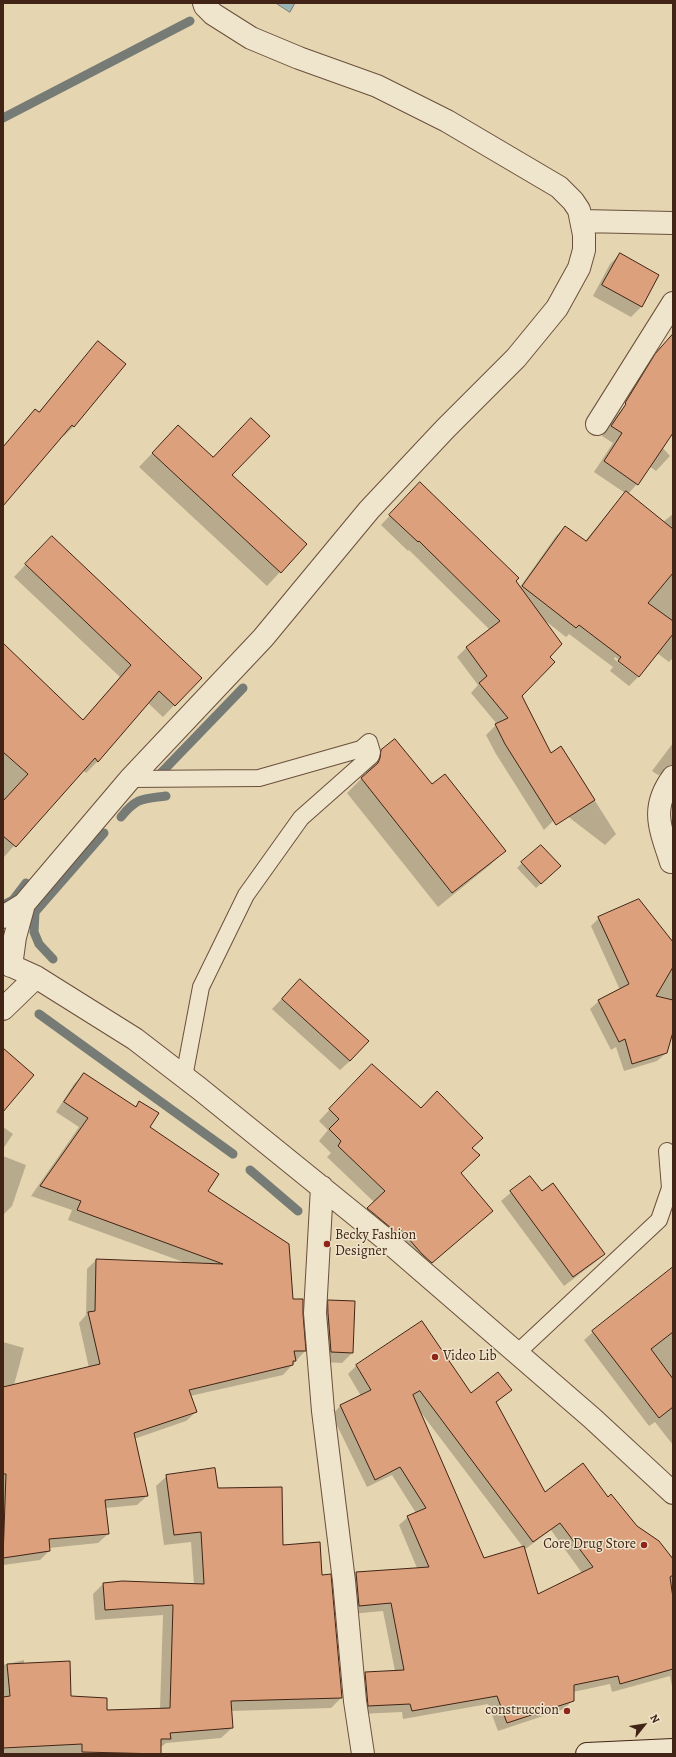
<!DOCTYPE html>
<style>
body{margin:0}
#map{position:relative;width:676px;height:1757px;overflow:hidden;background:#e6d5b1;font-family:Alegreya,serif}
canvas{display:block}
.frame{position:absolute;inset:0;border:4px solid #412415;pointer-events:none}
.north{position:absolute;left:624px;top:1705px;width:40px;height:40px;-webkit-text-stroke:3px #efe4cc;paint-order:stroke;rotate:60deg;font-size:11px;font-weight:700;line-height:16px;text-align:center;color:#412415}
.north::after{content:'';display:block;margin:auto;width:14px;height:18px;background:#412415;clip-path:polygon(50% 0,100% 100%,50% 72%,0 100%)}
</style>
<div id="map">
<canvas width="676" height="1757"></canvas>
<div class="frame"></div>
<div class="north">N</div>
</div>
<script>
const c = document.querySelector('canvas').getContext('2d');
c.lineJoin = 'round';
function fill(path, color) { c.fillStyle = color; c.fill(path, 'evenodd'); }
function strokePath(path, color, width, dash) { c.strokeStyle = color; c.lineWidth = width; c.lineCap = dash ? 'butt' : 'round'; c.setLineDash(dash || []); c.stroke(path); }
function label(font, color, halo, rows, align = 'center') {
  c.font = font + ' Alegreya,serif'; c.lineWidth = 3; c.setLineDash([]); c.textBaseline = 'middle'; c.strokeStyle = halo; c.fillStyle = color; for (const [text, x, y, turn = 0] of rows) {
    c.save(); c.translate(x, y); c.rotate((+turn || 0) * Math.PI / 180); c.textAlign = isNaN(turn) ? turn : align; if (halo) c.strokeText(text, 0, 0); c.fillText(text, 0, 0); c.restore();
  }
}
const water = new Path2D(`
 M276,3H295L290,12Z`);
const shadow = new Path2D(`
 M620,254L658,276L641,307L631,317L593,296L610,264Z
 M673,341V427L628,394L646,365L660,348Z
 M98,342L74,426L64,436L62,435L3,504V447L35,410L38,413Z
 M625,406L670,456L656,471L649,466L637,484L628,494L663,522L673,514V658L669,662L657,653L639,676L615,657L614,659L638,677L629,686L610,671L613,667L569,634L566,637L543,619L548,657L521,696L551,755L561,747L616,834L605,845L562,812L544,830L496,754L486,735L497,724L471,693L478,685L457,657L466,648L490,630L409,550L408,551L381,525L411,493L515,581L520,587L556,536L565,527L585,541L625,493L594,472L613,443L602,436L616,416Z
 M178,426L231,475L280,572L267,586L139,467Z
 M40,549L200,678L163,717L148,703L98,761L86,773L83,770L3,858V748L82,721L120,677L14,577Z
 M673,743V778L664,773L658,775L652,771Z
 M382,751L432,786L504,851L490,865L438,907L347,793L366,774L367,766Z
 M522,863L555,871L536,888L517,868Z
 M599,918L673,943V1032L666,1053L657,1061L624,1071L616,1047L611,1050L590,1009L599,1001L620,990L591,926Z
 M300,980L350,1061L340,1070L272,1009Z
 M84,1074L134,1108L140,1102L149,1128L207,1191L292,1300L305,1351L283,1375L190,1396L196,1412L186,1421L134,1439L147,1496L137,1505L105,1508L108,1534L98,1543L49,1548V1551L40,1560L3,1565V1342L24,1348L14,1385L89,1368L79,1323L86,1315L87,1269L96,1260L186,1263L68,1220L72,1210L31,1196L79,1127L56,1112L74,1084Z
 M361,1076L421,1109L471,1148L460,1174L492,1211L420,1273L356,1220L374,1202L327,1157L331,1153L319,1141L328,1130L319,1121Z
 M3,1127L13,1134L3,1149Z
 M3,1156L26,1165L12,1206L3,1215Z
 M529,1177L541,1192L604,1254L594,1263L564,1286L501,1201Z
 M673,1270V1445L655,1422L649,1426L584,1340L593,1332Z
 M329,1301L352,1353L342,1363L321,1362L319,1311Z
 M421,1322L471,1394L510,1390L496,1403L545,1493L607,1499L673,1561V1691L670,1676L612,1692L610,1684L573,1692V1700L564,1709L498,1731L488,1704L403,1719L402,1712L360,1714L357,1681L365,1673L395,1671L383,1611L351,1614L347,1582L356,1573L417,1568L399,1525L408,1517L416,1513L392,1475L367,1487L332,1415L340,1406L361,1396L348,1374L356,1366ZM419,1410L523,1547L483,1559ZM551,1530L582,1573L538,1595L524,1550Z
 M167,1476L217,1489L282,1546L321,1576L341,1698L331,1708L230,1711L232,1728L221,1738L166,1743L160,1748V1754H3V1665L24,1660V1664L71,1697L106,1712L160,1709L163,1615L95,1620L93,1594L104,1583L194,1585L191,1542L164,1545L156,1486Z`);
const stream = new Path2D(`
 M3,118L190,21
 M159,775L243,688
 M121,817C137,797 143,799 166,796
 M7,903L13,900L26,883
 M53,959L39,944L34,932L35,912L104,833
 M39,1014L233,1154
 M250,1170L298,1211`);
const building = new Path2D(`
 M620,253L659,275L642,307L602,285Z
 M673,334V433L638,485L604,461L622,433L611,426L626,404L625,403L655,354Z
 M98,341L126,364L74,427L72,425L3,506V447L35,409L39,412Z
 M251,418L270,436L232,475L307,544L281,573L152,453L178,425L213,457Z
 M420,482L519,578L516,581L562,644L550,657L555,662L522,696L551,753L561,746L595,800L556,825L505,744L495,724L508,718L479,683L487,676L466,647L500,621L419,541L418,542L389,515Z
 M626,491L673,529V573L648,603L673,621V634L639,677L618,661L621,657L579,625L576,628L522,586L565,526L586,541Z
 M52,536L202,678L175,706L159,691L98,762L95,758L16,847L3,836V801L28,774L3,752V643L83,720L131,665L25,564Z
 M395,739L432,784L445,774L506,851L452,893L361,778L378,763L380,758L381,750Z
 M541,845L561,866L541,884L521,862Z
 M639,899L673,942V967L656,996L673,1000V1032L667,1053L632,1064L625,1039L619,1042L598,1000L629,984L598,917Z
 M300,979L369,1041L350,1061L282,999Z
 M3,1048L34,1075L3,1112Z
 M372,1064L421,1108L437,1091L483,1138L472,1148L480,1155L461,1173L493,1211L432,1263L422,1254L401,1230L397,1233L367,1208L385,1191L338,1146L341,1141L329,1129L339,1119L329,1109Z
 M84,1073L136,1107L139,1101L159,1113L150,1127L219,1174L208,1191L289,1244L293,1299H303V1314L306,1351H294L296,1361H293V1365L189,1390L197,1412L134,1433L148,1496L105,1500L109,1534L49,1539L50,1551L3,1558L6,1474H3V1387L100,1364L88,1312L95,1311L96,1259L223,1264L77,1210L81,1201L40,1186L88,1118L64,1102Z
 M530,1176L542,1191L553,1183L605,1254L573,1277L510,1191Z
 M673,1267V1332L651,1349L673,1379V1407L659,1418L592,1331Z
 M328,1300L355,1301L353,1353L331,1352L328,1313Z
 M422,1321L471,1393L498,1372L512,1390L496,1402L545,1492L583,1463L608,1497L611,1494L637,1526L659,1541L673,1559V1575L670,1577L673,1598V1669L620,1684L618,1676L574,1685V1701L507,1723L497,1696L412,1711L410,1704L368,1706L365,1672L404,1670L391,1603L359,1606L356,1572L429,1567L407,1516L426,1508L400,1467L375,1480L340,1405L371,1390L356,1365ZM420,1391L533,1542L560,1523L593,1567L538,1594L524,1546L484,1558L413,1395Z
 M215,1468L218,1488L282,1487L283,1545L320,1542L322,1575L331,1574L342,1698L231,1701L233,1728L170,1733L171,1739H161V1754L82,1752V1744L3,1748V1697L10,1696L7,1664L70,1661L71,1696L107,1698V1710L170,1708L173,1605L105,1610L103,1583L122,1581L204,1584L201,1532L174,1535L166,1475Z`);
const lane = new Path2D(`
 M130,779L259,778L361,749L369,742L372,752L371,756L301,818L246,895L201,987L184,1077
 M517,1353L659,1220L670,1188L667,1151`);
const street = new Path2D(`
 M582,221L673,223
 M597,424L673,303
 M671,862C660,828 650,808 673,777
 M3,917L24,904L130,779L263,638L369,510L445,429L516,358L557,308L579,268L584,250V235L579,210L573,201L559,187L447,121L377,86L299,58L251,38L213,14L205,6L204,3
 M3,962L36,977L135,1039L200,1089L384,1238L592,1418L673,1493
 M11,966L15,937L24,904
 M3,1009L36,977
 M322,1187L315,1313L323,1411L344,1581L355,1701L363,1754`);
const secondary = new Path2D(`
 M587,1754L673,1750`);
const markers = [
 [327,1244,4,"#8f2418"],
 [435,1357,4,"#8f2418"],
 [644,1545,4,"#8f2418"],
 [567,1711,4,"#8f2418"]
];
const poiNames = [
 ["Becky Fashion",335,1236],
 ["Designer",335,1252],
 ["Video Lib",443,1357],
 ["Core Drug Store",636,1545,"right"],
 ["construccion",559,1711,"right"]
];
fill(water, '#99b6b5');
strokePath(water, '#767c75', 1);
fill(shadow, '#0003');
strokePath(stream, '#767c75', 9);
fill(building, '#dca07c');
strokePath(building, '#412415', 1);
strokePath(lane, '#6a503c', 18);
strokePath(street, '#6a503c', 24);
strokePath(secondary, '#412415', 24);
strokePath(lane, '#efe4cc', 16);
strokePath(street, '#efe4cc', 22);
strokePath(secondary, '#efe4cc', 22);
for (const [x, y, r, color] of markers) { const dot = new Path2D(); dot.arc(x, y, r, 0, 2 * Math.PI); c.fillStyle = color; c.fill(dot); strokePath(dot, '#efe4cc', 1.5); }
label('14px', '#412415', '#efe4cc', poiNames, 'left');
</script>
